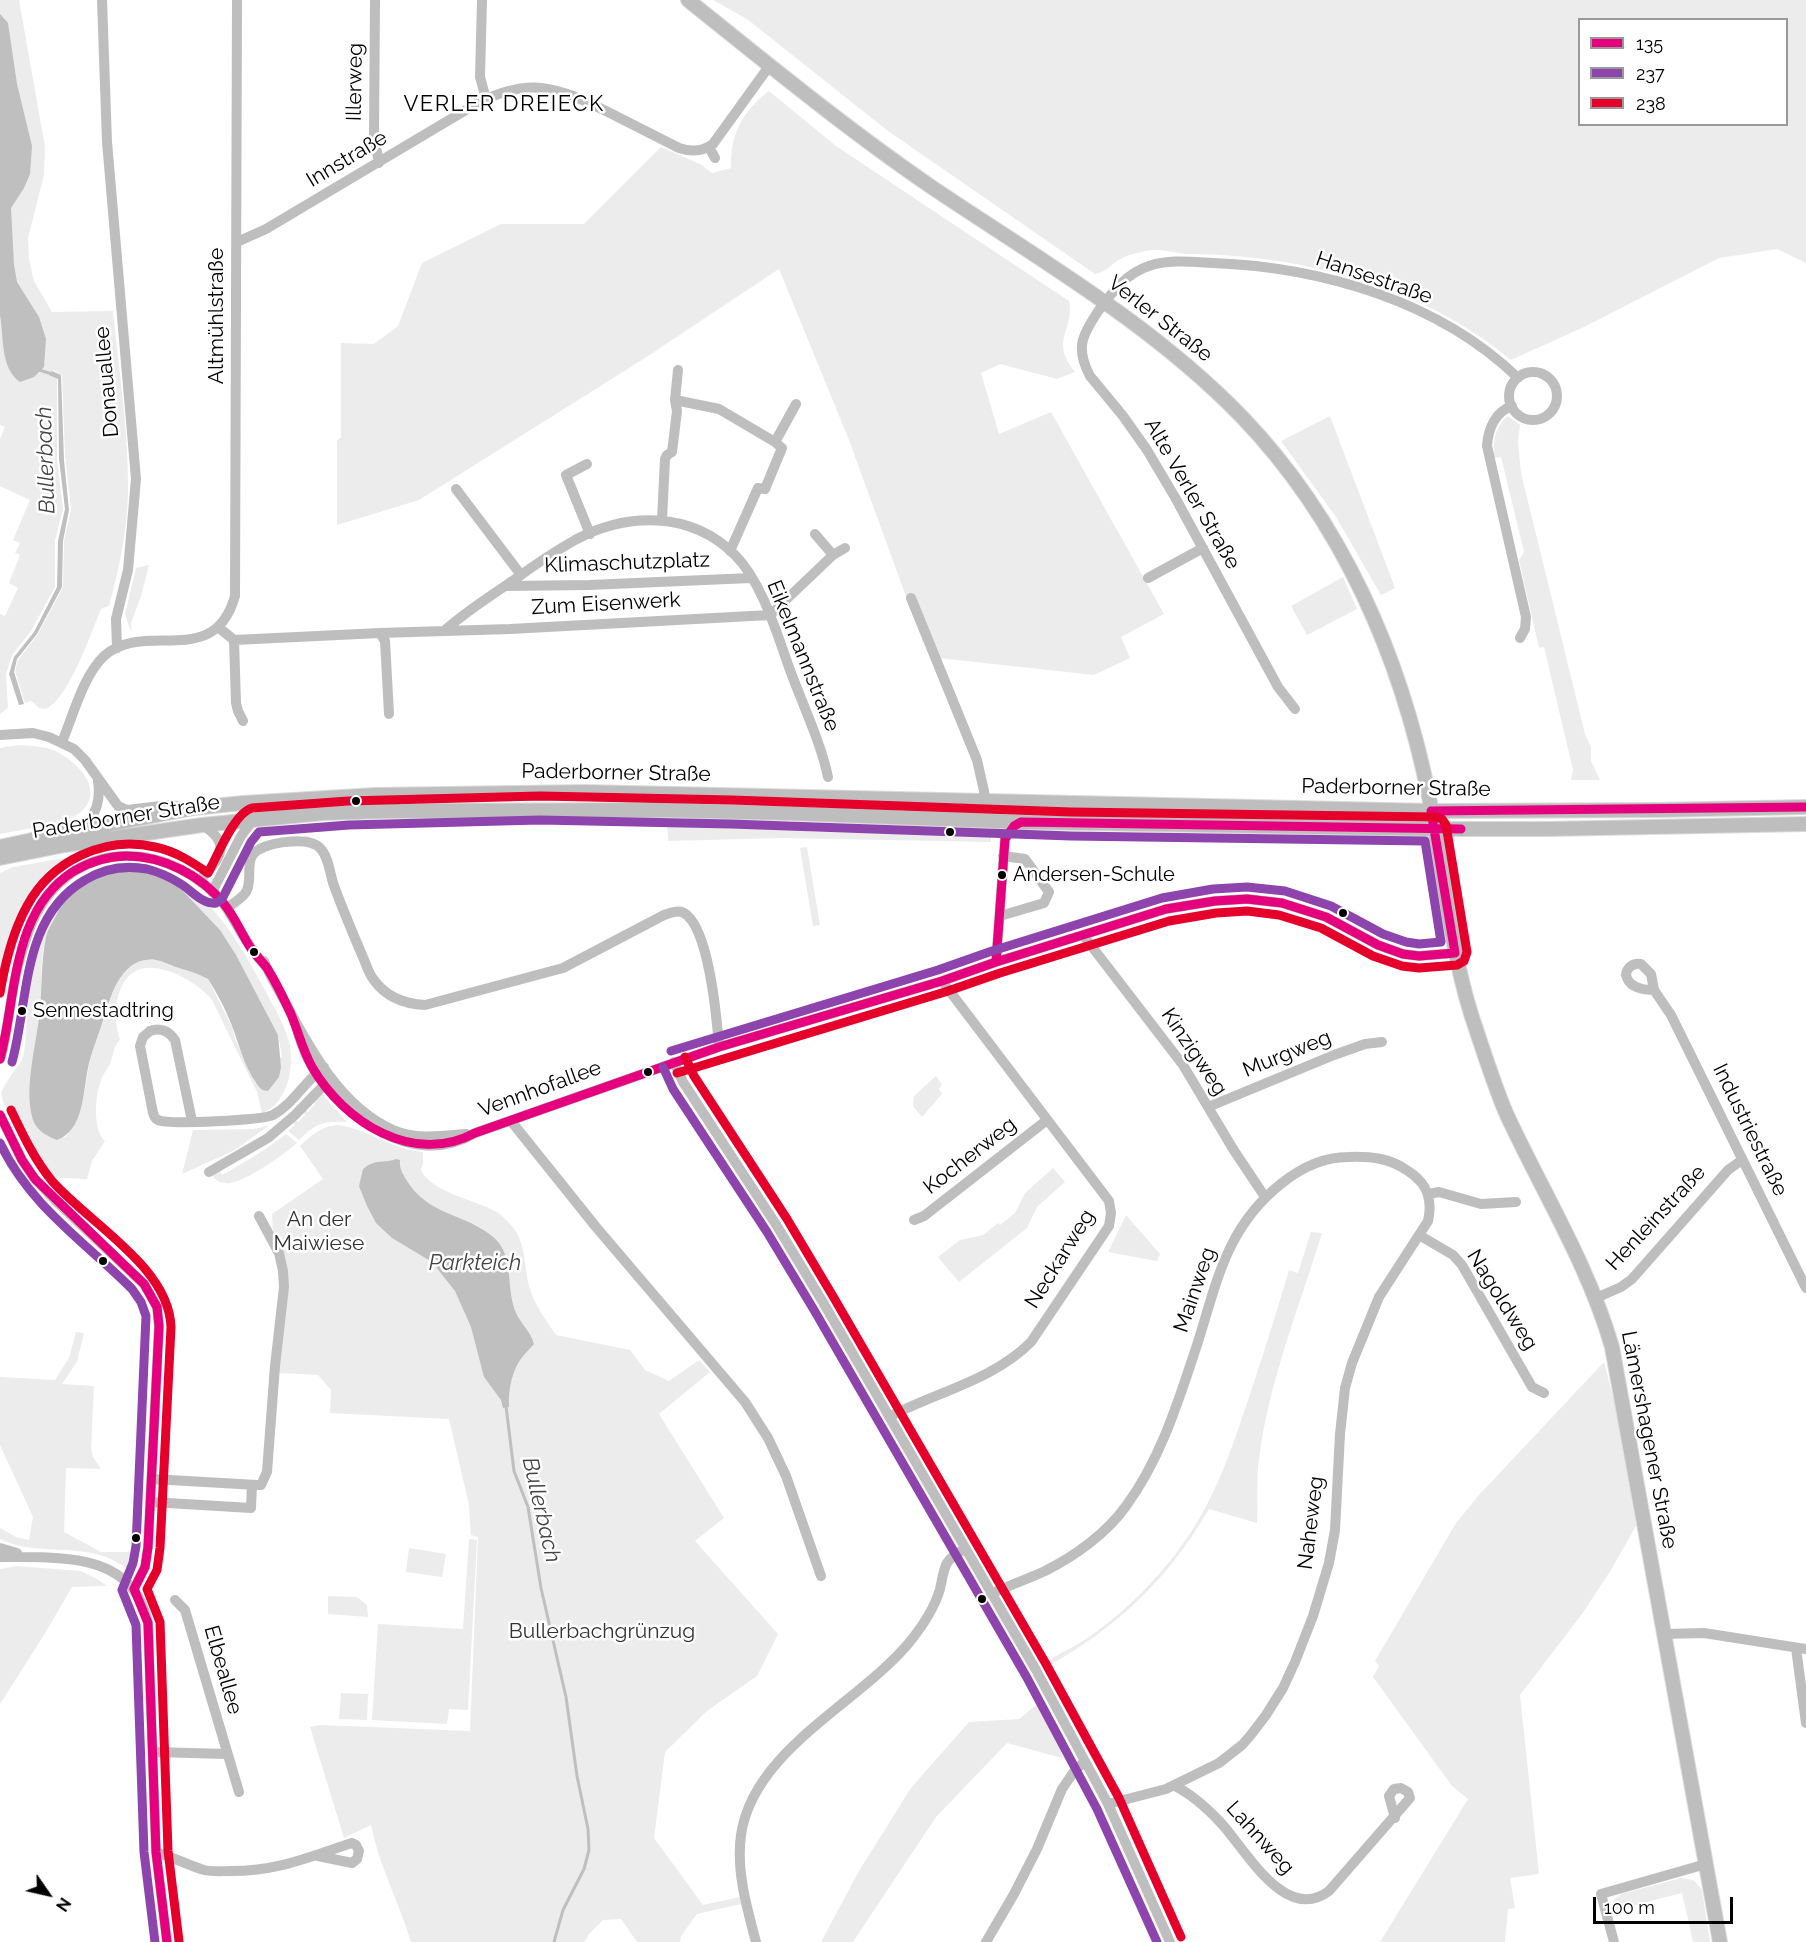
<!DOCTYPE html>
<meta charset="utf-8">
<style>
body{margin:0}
#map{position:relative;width:1806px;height:1942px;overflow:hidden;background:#fff;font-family:Raleway,sans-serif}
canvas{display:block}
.legend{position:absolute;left:1578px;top:18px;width:210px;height:108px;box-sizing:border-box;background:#fff;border:2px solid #999;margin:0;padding:8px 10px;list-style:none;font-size:18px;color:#000}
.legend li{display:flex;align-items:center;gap:12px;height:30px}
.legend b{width:30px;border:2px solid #999}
.north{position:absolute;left:18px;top:1864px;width:60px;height:60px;-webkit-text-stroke:4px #fff;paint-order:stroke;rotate:124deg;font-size:16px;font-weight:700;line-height:24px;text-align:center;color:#000}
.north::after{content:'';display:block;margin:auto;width:21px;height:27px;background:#000;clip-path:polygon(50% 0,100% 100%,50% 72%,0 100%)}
.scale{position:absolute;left:1593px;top:1897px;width:140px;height:27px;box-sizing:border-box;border:3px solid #000;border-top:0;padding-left:8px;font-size:18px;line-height:21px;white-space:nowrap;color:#000;-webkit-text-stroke:4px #fff;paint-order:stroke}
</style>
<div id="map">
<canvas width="1806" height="1942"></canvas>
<ul class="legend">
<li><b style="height:8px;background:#e5007d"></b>135</li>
<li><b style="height:8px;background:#8e44ad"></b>237</li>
<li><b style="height:8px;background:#e4002b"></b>238</li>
</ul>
<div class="north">N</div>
<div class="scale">100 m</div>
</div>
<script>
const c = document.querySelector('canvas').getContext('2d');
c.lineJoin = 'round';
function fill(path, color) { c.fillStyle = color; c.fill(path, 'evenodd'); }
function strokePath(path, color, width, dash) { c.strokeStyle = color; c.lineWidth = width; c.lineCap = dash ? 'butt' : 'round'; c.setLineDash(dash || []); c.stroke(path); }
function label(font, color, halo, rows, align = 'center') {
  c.font = font + ' Raleway,sans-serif'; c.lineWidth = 5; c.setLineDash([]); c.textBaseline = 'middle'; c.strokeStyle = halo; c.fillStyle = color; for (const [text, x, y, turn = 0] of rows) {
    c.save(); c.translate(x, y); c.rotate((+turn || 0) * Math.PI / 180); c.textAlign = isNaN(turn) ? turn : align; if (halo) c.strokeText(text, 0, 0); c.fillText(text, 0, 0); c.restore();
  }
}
const green = new Path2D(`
 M0,0H19L45,147L44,175L28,238L29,259L34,281L52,312L113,311C119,370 129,436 128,494C127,533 119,569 109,606L101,609C91,633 69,698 46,709L39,708L31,701L25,703L15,671L18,660L38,634L63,587L64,541L71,509L65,455L62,375L53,370L50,375L57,378V459L63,509L55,540V587L31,631L12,655L6,674L8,708L0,714V614L5,616L18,588L9,583L20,555L15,553L20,543L13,540L30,500L0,486V439L5,427L0,425Z
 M713,0H1806V263L1777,249L1719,258L1584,327L1511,360C1423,286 1302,255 1189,254C1177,254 1162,249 1153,250C1143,251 1131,254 1122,258C1112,263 1107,272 1095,274L888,131L747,19ZM1580,20H1786V124H1580Z
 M769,91L836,146L1069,301C1075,331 1049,339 1075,372L1057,379L1000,364L981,373L999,434L1051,412L1164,614L1121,637L1130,658L1094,675L939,658L915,621L849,440L779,269L645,358L419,500L337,525V441L341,437V343L374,344L398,326L422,263L501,224H584L661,147L700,164L712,173L731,168C730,135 743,110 769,91Z
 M1330,416L1395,588L1381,595L1336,517L1281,441Z
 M1508,416L1520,425L1518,442L1521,473L1585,734L1591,747V761L1600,780H1571L1573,770L1544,647L1539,648L1519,560L1524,552L1501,457L1494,458C1493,443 1495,425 1508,416Z
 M149,565L141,596L131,623V632L125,614L136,568Z
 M1343,577L1357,609L1307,635L1291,606Z
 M18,745C30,746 45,746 55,751C77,761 106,790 81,812C67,824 19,830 0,834V748Z
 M667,822L776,825L812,832L991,834V842L782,838L668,841Z
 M807,847L820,925L813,926L800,848Z
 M76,856L77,858L63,865L48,878L33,897L20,924L0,988V873L13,867Z
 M116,867C136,867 157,868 174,878C219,904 242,948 266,992C275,1009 286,1027 290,1046C292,1061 291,1078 284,1091C279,1102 273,1109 262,1113L257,1092L212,1000C198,982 156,958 134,972C114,984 113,1021 120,1040C113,1047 114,1053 111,1061C109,1068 104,1072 102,1078C95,1092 92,1130 105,1141L92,1161L87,1179L43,1177L24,1145L3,1101L1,1093C6,1080 18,1068 23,1057C26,1048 26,1027 27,1016C33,949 40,885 116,867ZM117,868C140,868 160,870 179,882L180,887L268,1018L278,1035L282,1056L256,1084L235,1039L232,1027L208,979C197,973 185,970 173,966C168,964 161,961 156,960C120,955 110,999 102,1025C98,1037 92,1048 90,1060C85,1085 84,1118 65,1137L31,1111C28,1077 38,1044 40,1010C42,988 40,968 44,946C48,930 61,913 61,899L86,878Z
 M936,1076L942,1084L939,1089L942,1094L922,1117L913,1106L914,1096Z
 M321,1093L347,1122C323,1121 315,1124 299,1140L288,1131L295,1125L293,1122L296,1120L298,1122L305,1115L304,1112L306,1110L308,1112L315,1104L314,1102Z
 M270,1125L233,1151L182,1174L193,1130L254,1129Z
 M338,1125C368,1129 390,1149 423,1152V1163L421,1170C432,1193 476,1200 497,1212C502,1215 507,1221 511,1225C526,1241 524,1266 529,1286C534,1304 546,1320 556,1335L630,1350L645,1370L669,1381L699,1360L710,1372L659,1414L724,1518L695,1541L778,1634L757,1676L707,1711L665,1752L654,1838L703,1905L740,1897L741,1904L697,1914L681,1936L680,1942H637L621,1919L603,1920L589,1934L584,1942H411C399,1902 379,1866 371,1825L344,1838L310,1727L320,1725L470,1731L478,1537L471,1535L469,1505L449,1419L330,1413L331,1390L318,1375L278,1373L287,1294L273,1233L272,1214L323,1179L300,1146C312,1135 321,1126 338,1125Z
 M286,1134L297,1143C282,1156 251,1178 231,1183C227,1184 221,1182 217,1181L212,1175L220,1171L222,1175C245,1162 266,1150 286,1134Z
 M1053,1168L1065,1182L1037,1207L1027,1228L959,1282L938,1257L960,1240L983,1235L998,1223L1000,1225L1015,1213L1025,1193Z
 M1126,1215L1160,1254L1157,1261L1108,1252Z
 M1311,1232L1322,1233C1300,1305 1268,1384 1259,1459C1256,1480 1258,1502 1257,1523L1209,1509C1168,1579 1119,1626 1048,1666L1046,1662C1060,1653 1076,1646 1089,1637C1129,1609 1166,1571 1193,1529C1214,1496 1228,1459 1241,1421C1258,1371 1274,1321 1289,1270L1298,1273Z
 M76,1332L84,1333L77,1362L62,1384L94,1386L91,1448L93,1457L101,1469L66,1468L64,1532L101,1552H136V1566L133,1570H129C119,1563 109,1557 96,1554C64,1546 30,1554 0,1539V1528L16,1537L29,1540L33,1517L0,1445V1377L55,1380L69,1358Z
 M1604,1362L1617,1413L1636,1526L1611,1570L1582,1614L1520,1695L1539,1874L1510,1878L1515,1908L1508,1909L1505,1942H1380L1468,1799L1452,1786L1373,1677L1379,1666L1375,1661L1456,1523L1479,1495Z
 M469,1539L477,1540L468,1710L449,1709L447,1724L372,1720L378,1624L463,1629Z
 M409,1548L446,1554L442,1577L406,1572Z
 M16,1566L81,1571L97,1579L107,1586L72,1587L44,1635L0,1704V1569Z
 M328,1596L357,1597L367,1605L368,1617L328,1614Z
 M341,1693L368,1694L367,1720L339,1719Z
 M1036,1705L1060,1746L1062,1758L1007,1743L936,1817L853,1942H821L859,1871L911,1788L969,1722L1019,1719Z
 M1681,1878L1694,1880L1702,1890L1710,1942H1693L1682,1893L1612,1911L1613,1901L1621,1894Z`);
const water = new Path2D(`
 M0,14L8,23L17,84L32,146L30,174L24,188L11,208L14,265L17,282L39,317L46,339L44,367L34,377L20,382C0,368 4,337 0,315Z
 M52,371L61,375L64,460L69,510L63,541L62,587L37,634L17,659L14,672L24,704L19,705L9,674L14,657L34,632L57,587L58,541L65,509L59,459L58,379L49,375Z
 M117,868C140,867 160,870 180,882V888L220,930L236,955L278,1035L281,1067L279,1077L268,1091L262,1090C246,1073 240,1047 232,1026C226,1010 217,993 208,979C197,973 185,970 173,966C168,964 162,961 156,960C120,955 110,999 102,1024C97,1039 91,1053 88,1068C83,1092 84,1130 57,1140C47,1136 37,1131 33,1120C23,1088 37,1043 40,1010C42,985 41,962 46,937C49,924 61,913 61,899L86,878Z
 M396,1159L400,1160C399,1169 403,1174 407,1181C428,1214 460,1213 488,1233C517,1252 504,1284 516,1313C521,1324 531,1332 534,1344C531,1348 527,1351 524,1355C512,1368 508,1390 509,1407L503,1408L501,1400L484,1377L471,1327L455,1291L432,1262L392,1238L376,1223L367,1206L359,1186L363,1169C376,1158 384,1164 396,1159Z`);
const stream = new Path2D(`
 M39,370L52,374
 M506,1406L514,1471L528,1507L541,1588L566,1697L577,1776L588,1829L589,1850L584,1869L563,1910L554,1942`);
const minor = new Path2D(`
 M102,0L107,142L136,479L128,570L116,619L117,648
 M375,0L374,136L379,163
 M482,0L480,77L486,99
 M709,147L715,158
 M237,242L266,229L476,104C530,76 557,87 608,112C632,124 655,136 679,148C691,152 702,152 713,144L770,65
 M1509 396a24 24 0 1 1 48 0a24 24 0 1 1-48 0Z
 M675,400L678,370
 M1512,406C1495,412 1488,429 1487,446L1526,617L1525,629L1520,638
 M587,464L566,475L590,534
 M456,489L521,575
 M662,520L665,459L667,455L672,452L677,411L675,400L719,409L775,442L796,404
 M815,534L833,555
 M730,551L758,488L765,489L782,448L775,442
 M1148,578L1203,548
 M505,586L589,585L751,578
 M911,598L977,760L984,791L985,802
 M218,627L234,640L236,703L238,711L243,721
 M444,631C465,612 490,596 514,580C533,566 554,552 575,540C627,512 691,511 735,555C762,582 777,634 790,670C802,703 821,743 828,777
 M380,633L510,629L770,615L833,555L845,548
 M234,640L380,633L385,641L389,714
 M1295,709L1278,687L1176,499L1147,450L1123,416L1090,376C1075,348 1082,335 1099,310C1113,291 1127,273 1149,266C1169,259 1193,262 1213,263C1321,267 1439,301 1518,378
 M0,735L33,733L49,737L74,749L85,760L118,806L127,810L169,805L185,807
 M62,742C73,716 83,676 104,656C145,619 214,671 235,596L237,0
 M83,829C96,813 101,802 98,781
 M199,881C219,860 234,844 202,825
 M212,892L241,836L253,820
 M227,908C233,903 244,898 247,890C253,876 243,857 260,849C273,842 310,836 321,849C328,857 330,872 333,883C342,908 352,931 362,955C366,963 368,973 374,980C386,997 405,1004 425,1005L563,968L664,915C670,913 676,910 682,912C709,923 717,1021 719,1047
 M1000,916L1044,903L1049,892L1025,859L1003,856
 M1083,935L1183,1065L1233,1149L1265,1197
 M264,961C269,975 278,988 285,1002C310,1049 341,1107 393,1130C417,1140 441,1136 466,1134
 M996,962L1005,839L1014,826L1021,822
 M1654,990C1643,990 1629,988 1626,975C1627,967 1633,963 1641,964L1651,974L1654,990L1671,1015L1806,1288
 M295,1020C298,1033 301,1047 308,1059C339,1113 411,1172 475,1133L719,1047L942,981L996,962L1166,909L1215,901L1247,899L1282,903L1326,917L1378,945L1403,954L1419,956L1455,953
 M0,1059C6,1040 8,1020 11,1001C14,980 19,959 26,939C56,844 153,830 220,899C226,906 230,914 235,922C244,938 254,953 266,967
 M674,1062L683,1082L777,1226L824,1304L1036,1670L1108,1804L1170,1942
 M1208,1107L1334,1055L1365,1044L1382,1042
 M0,1115L22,1160L35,1179L55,1200L144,1284L157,1307L159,1326L148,1547L145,1567L134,1589
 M192,1121L175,1040C169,1031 160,1027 150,1031L143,1037L140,1046L153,1113C155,1117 154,1118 158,1120C168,1125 263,1120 273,1115C293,1104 305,1081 324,1067
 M511,1121L596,1227L745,1402L768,1438L786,1476L821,1576
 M209,1172L268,1138L295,1115L325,1084
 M1429,1194L1439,1192L1481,1204L1516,1202
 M914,1220L924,1216L1047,1120
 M1419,1235L1453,1255L1462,1265L1532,1387L1544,1393
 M1596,1298L1621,1287L1632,1279L1728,1170L1742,1160
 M889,1417C936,1392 992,1381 1031,1342L1109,1226L1111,1213L1109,1201L942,981
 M152,1479L257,1485H261L267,1472L275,1366L284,1287L283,1271L279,1253L259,1216
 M151,1502L251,1508L252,1485
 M0,1548L17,1553
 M0,1557C58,1558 133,1550 148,1623L156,1852L167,1942
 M991,1594C1009,1585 1028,1579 1045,1571C1075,1556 1107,1533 1126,1506C1161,1459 1179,1399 1197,1345C1217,1282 1226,1227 1282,1183C1301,1168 1323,1157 1348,1157C1370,1156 1390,1158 1408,1171C1427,1183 1433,1199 1428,1221L1379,1297L1352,1363L1345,1388L1340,1434L1335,1530L1329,1563L1313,1616L1295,1662L1283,1688L1266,1715L1250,1736L1242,1745L1219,1763L1166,1789L1108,1804
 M175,1600L185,1610L239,1792
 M1664,1634L1704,1633L1806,1649
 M1796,1648L1806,1723
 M153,1752L227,1754
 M1175,1786C1193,1795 1207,1808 1221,1823C1246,1850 1285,1924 1329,1891L1410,1798L1408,1792L1401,1788L1394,1789L1389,1796L1395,1818
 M156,1852C172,1857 188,1865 204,1870C212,1872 222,1871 231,1871C278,1871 309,1857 352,1843L356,1845L359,1851L357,1859L352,1863L318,1856
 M756,1942C747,1908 736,1871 741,1835C753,1751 857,1704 908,1644C922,1627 934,1610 940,1589C942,1581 943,1570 947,1563C951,1557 959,1552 965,1549
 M986,1942L1014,1894L1037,1849L1062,1789L1073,1773L1085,1761
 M1614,1942L1601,1894L1706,1864`);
const major = new Path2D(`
 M688,0C769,65 848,130 933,188C1040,260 1152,324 1242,417C1342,521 1401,657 1429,797C1445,875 1450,956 1477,1032C1486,1059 1495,1087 1506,1113C1542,1191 1588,1264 1612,1347L1720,1942
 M0,847L83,829L194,808L243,803L375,795L585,792L1431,811L1658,810L1806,807
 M0,858L65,845L202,825L324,813L390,811L658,810L786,813L1021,822L1435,829H1547L1806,824`);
const bus1 = new Path2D(`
 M996,962L1005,839L1014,826L1021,822L1461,829
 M0,1059C17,996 11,910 74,871C90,862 108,856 126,856C163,856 201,875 224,904C235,917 241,933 250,947C255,955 262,961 267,968C276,982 283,997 290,1012C298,1030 302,1049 312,1067C344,1122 413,1166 475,1133L719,1047L942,981L996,962L1166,909L1215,901L1247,899L1282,903L1326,917L1378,945L1403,954L1419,956L1455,953L1431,811L1806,807
 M0,1115L22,1160L35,1179L144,1284L157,1307L159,1326L148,1547L145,1567L134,1589
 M134,1589L148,1623L156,1852L167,1942`);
const bus2 = new Path2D(`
 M12,1062C29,1001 21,917 85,880C103,869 125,865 147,869C159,872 170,877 181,884C191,890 203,905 216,903L222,899L251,842L259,832L349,825L540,820L731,824L1071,836L1425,841L1441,942L1419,944L1406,942L1383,934L1331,906L1285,891L1247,887L1213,889L1162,898L992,951L938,970L671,1051
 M663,1067L673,1089L767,1232L814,1310L1026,1676L1097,1809L1157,1942
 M0,1143C29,1205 85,1242 132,1289L141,1302L146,1316L136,1546L133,1563L122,1590L136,1625L144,1852L155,1942`);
const bus3 = new Path2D(`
 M0,993C5,963 12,933 27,906C51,861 105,835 155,847C175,851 192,862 208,873C217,857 234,813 252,808L348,801L540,796L732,800L1071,812L1435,817L1442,819L1446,825L1467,952L1464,961L1457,965L1419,968L1402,966L1373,956L1321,928L1279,915L1247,911L1216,913L1169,921L1000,973L945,992L677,1073
 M685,1057L694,1076L787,1219L834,1298L1046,1664L1119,1798L1181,1937
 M11,1110C23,1135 34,1159 52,1181C90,1224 169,1267 171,1327L160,1548L157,1570L147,1589L160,1622L168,1851L179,1941`);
const markers = [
 [356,801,5,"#000"],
 [950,832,5,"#000"],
 [1002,875,5,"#000"],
 [1343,913,5,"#000"],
 [254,952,5,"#000"],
 [22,1011,5,"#000"],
 [648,1072,5,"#000"],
 [103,1261,5,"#000"],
 [136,1538,5,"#000"],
 [982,1599,5,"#000"]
];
const busNames = [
 ["Andersen-Schule",1013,875],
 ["Sennestadtring",33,1011]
];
const streetNames = [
 ["Illerweg",355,82,-89],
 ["Innstraße",347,159,-31],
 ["Hansestraße",1374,278,19],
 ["Altmühlstraße",217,316,-90],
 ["Verler Straße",1160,319,38],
 ["Donauallee",107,382,-95],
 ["Alte Verler Straße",1192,494,60],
 ["Klimaschutzplatz",627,563,-2],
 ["Zum Eisenwerk",606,604,-3],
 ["Eikelmannstraße",803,656,68],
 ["Paderborner Straße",616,773,1],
 ["Paderborner Straße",1396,788,1],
 ["Paderborner Straße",126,817,-9],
 ["Kinzigweg",1194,1052,56],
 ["Murgweg",1287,1054,-22],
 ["Vennhofallee",540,1089,-20],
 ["Industriestraße",1750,1130,64],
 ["Kocherweg",970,1156,-38],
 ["Henleinstraße",1656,1218,-47],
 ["Neckarweg",1060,1259,-58],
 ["Mainweg",1195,1290,-71],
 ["Nagoldweg",1502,1300,58],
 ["Lämershagener Straße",1649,1440,79],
 ["Naheweg",1311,1523,-83],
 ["Elbeallee",223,1670,74],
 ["Lahnweg",1260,1838,48]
];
const parkNames = [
 ["An der",319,1220],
 ["Maiwiese",319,1244],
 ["Bullerbachgrünzug",602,1632]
];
const neighbourhoodNames = [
 ["VERLER DREIECK",504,104]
];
const waterNames = [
 ["Bullerbach",46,460,-92],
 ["Parkteich",475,1263],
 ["Bullerbach",541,1510,77]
];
fill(green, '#ececec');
fill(water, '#bfbfbf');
strokePath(stream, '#bfbfbf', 3);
strokePath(major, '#dbdbdb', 16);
strokePath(minor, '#bebebe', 10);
strokePath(major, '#bebebe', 14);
strokePath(bus1, '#e5007d', 9);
strokePath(bus2, '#8e44ad', 9);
strokePath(bus3, '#e4002b', 9);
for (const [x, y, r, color] of markers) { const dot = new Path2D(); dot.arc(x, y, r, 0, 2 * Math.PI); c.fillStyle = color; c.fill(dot); strokePath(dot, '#fff', 2); }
label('20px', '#000', '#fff', busNames, 'left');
label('21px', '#000', '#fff', streetNames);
label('21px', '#333', '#fff', parkNames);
c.letterSpacing = '1.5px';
label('22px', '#000', '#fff', neighbourhoodNames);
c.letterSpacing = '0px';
label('italic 22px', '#444', '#fff', waterNames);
</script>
